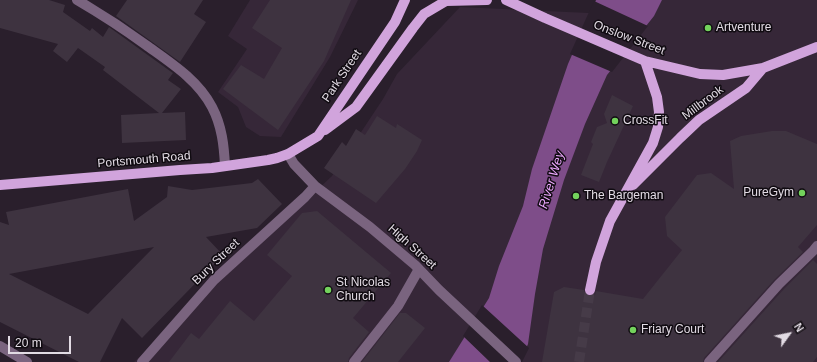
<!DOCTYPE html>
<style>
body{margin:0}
#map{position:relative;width:817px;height:362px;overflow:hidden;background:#2a1f2c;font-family:Helvetica,sans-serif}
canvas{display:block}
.north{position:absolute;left:769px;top:314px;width:40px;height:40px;-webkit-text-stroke:3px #100b11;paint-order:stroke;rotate:57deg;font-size:11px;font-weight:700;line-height:16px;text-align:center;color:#e2dbe4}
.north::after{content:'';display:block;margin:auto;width:14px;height:18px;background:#e2dbe4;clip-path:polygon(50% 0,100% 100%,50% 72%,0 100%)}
.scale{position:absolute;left:8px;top:336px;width:63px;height:18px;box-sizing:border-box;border:2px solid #e2dbe4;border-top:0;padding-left:5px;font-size:12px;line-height:14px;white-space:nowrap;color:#e2dbe4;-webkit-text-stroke:3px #100b11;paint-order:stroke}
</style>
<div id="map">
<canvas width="817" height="362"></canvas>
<div class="north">N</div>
<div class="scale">20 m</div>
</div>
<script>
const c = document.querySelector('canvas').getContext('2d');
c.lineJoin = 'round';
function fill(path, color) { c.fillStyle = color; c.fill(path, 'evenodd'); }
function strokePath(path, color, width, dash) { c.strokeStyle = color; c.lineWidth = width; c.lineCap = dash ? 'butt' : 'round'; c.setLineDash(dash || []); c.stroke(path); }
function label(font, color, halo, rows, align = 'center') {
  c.font = font + ' Helvetica,sans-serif'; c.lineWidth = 3; c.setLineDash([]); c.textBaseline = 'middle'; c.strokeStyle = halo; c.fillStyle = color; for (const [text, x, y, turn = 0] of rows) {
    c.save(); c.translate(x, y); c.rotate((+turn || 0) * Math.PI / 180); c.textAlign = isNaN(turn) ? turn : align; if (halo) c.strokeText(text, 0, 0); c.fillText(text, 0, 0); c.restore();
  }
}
const built = new Path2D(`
 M250,0H358L330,57L281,137L260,136L246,127L238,107L218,92L247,49L228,36Z
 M662,0H817V362H134L332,176L383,99L397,74L460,7L653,16Z`);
const water = new Path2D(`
 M596,0H662L654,16L607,75L585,124L564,180L543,249L535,294L528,344L520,362H449L489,298L499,266L523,206L532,169L568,64Z`);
const pier = new Path2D(`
 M594,1L648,26L612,72L570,54Z
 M482,305L529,348L522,362H490L463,336Z`);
const building = new Path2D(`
 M0,0H49L65,5L63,12L90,31L92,28L103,37L109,27L170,71L173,73L168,80L181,89L162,113L185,112L186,140L122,143L121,115L159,113L103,70L105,67L78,48L67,62L53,51L58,44L0,28Z
 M127,0H203L194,14L206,22L180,62L116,16Z
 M270,0H351L324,61L278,130L223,89L241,65L264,79L282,48L252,28Z
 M612,95L633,106L607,162L599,182L581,175L593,144L591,142L597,127L607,123L604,114Z
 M377,116L396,128L397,124L422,140L417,151L405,169L376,203L324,168L342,142L346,146L356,129L365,135Z
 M772,131H786L817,144V225L798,247L803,252L774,280L704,358L703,362H542L554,292L564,287L584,290L585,295L589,296L595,295L596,291L643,299L682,250L667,236L665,217L697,175L711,173L734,189L730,141L741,136Z
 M258,179L282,204L257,228L206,237L223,255L142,338L122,318L100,362H79L0,322V222L9,225L6,212L128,189L134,221L167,197L168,186L192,190L252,183ZM154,247L88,314L9,274Z
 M317,211L391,273L353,318L369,332L349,358L348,362H169L191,333L199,339L230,301L254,321L292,276L267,255L302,213Z
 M813,260L817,264V357L813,362H718L784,289Z
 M400,313H406L425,328L398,362H362Z`);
const majorTunnel = new Path2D(`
 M579,362L590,290`);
const minor = new Path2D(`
 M77,0C101,14 124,29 146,45C171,63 198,80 212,107C222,126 224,146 225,166
 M288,154L294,164L315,186L370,227L415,265L439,290L516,362
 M0,346L27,362
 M142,362L214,280L305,197L315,186
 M354,362L398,306L419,269
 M709,362L779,284L813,251L817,246`);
const major = new Path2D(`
 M506,0L545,18L645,61L700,74L723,75L763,68L817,47
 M325,130L356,107L413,28L424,14L446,1L487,0
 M0,185L180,170L212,168L268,160L277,158L288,154L318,136L395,22L405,0
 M633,185L680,138L699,120L746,88L763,68
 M590,290L596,262L610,221L653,143L658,127L659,112L657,97L645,61`);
const markers = [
 [708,28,4,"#73d25c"],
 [615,121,4,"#73d25c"],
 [802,193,4,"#73d25c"],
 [576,196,4,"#73d25c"],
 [328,290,4,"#73d25c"],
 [633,330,4,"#73d25c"]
];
const poiNames = [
 ["Artventure",716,28],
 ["CrossFit",623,121],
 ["PureGym",794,193,"right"],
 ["The Bargeman",584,196],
 ["St Nicolas",336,283],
 ["Church",336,297],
 ["Friary Court",641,330]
];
const streetNames = [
 ["Onslow Street",629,38,21],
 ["Park Street",342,76,-56],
 ["Millbrook",703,103,-37],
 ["Portsmouth Road",144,160,-5],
 ["High Street",412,247,42],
 ["Bury Street",216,262,-44]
];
const waterNames = [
 ["River Wey",552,180,-73]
];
fill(built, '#362738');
fill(water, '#7e4d89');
fill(pier, '#2a1f2c');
fill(building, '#3e3340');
strokePath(majorTunnel, '#463b48', 10, [10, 5]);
strokePath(minor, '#7a647f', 10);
strokePath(major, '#d1a4dc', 10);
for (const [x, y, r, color] of markers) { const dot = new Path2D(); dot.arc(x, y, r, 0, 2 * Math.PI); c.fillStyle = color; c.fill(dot); strokePath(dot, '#100b11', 1.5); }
label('12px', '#e2dbe4', '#100b11', poiNames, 'left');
label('12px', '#e2dbe4', '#100b11', streetNames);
label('italic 13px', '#eda8fe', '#100b11', waterNames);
</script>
